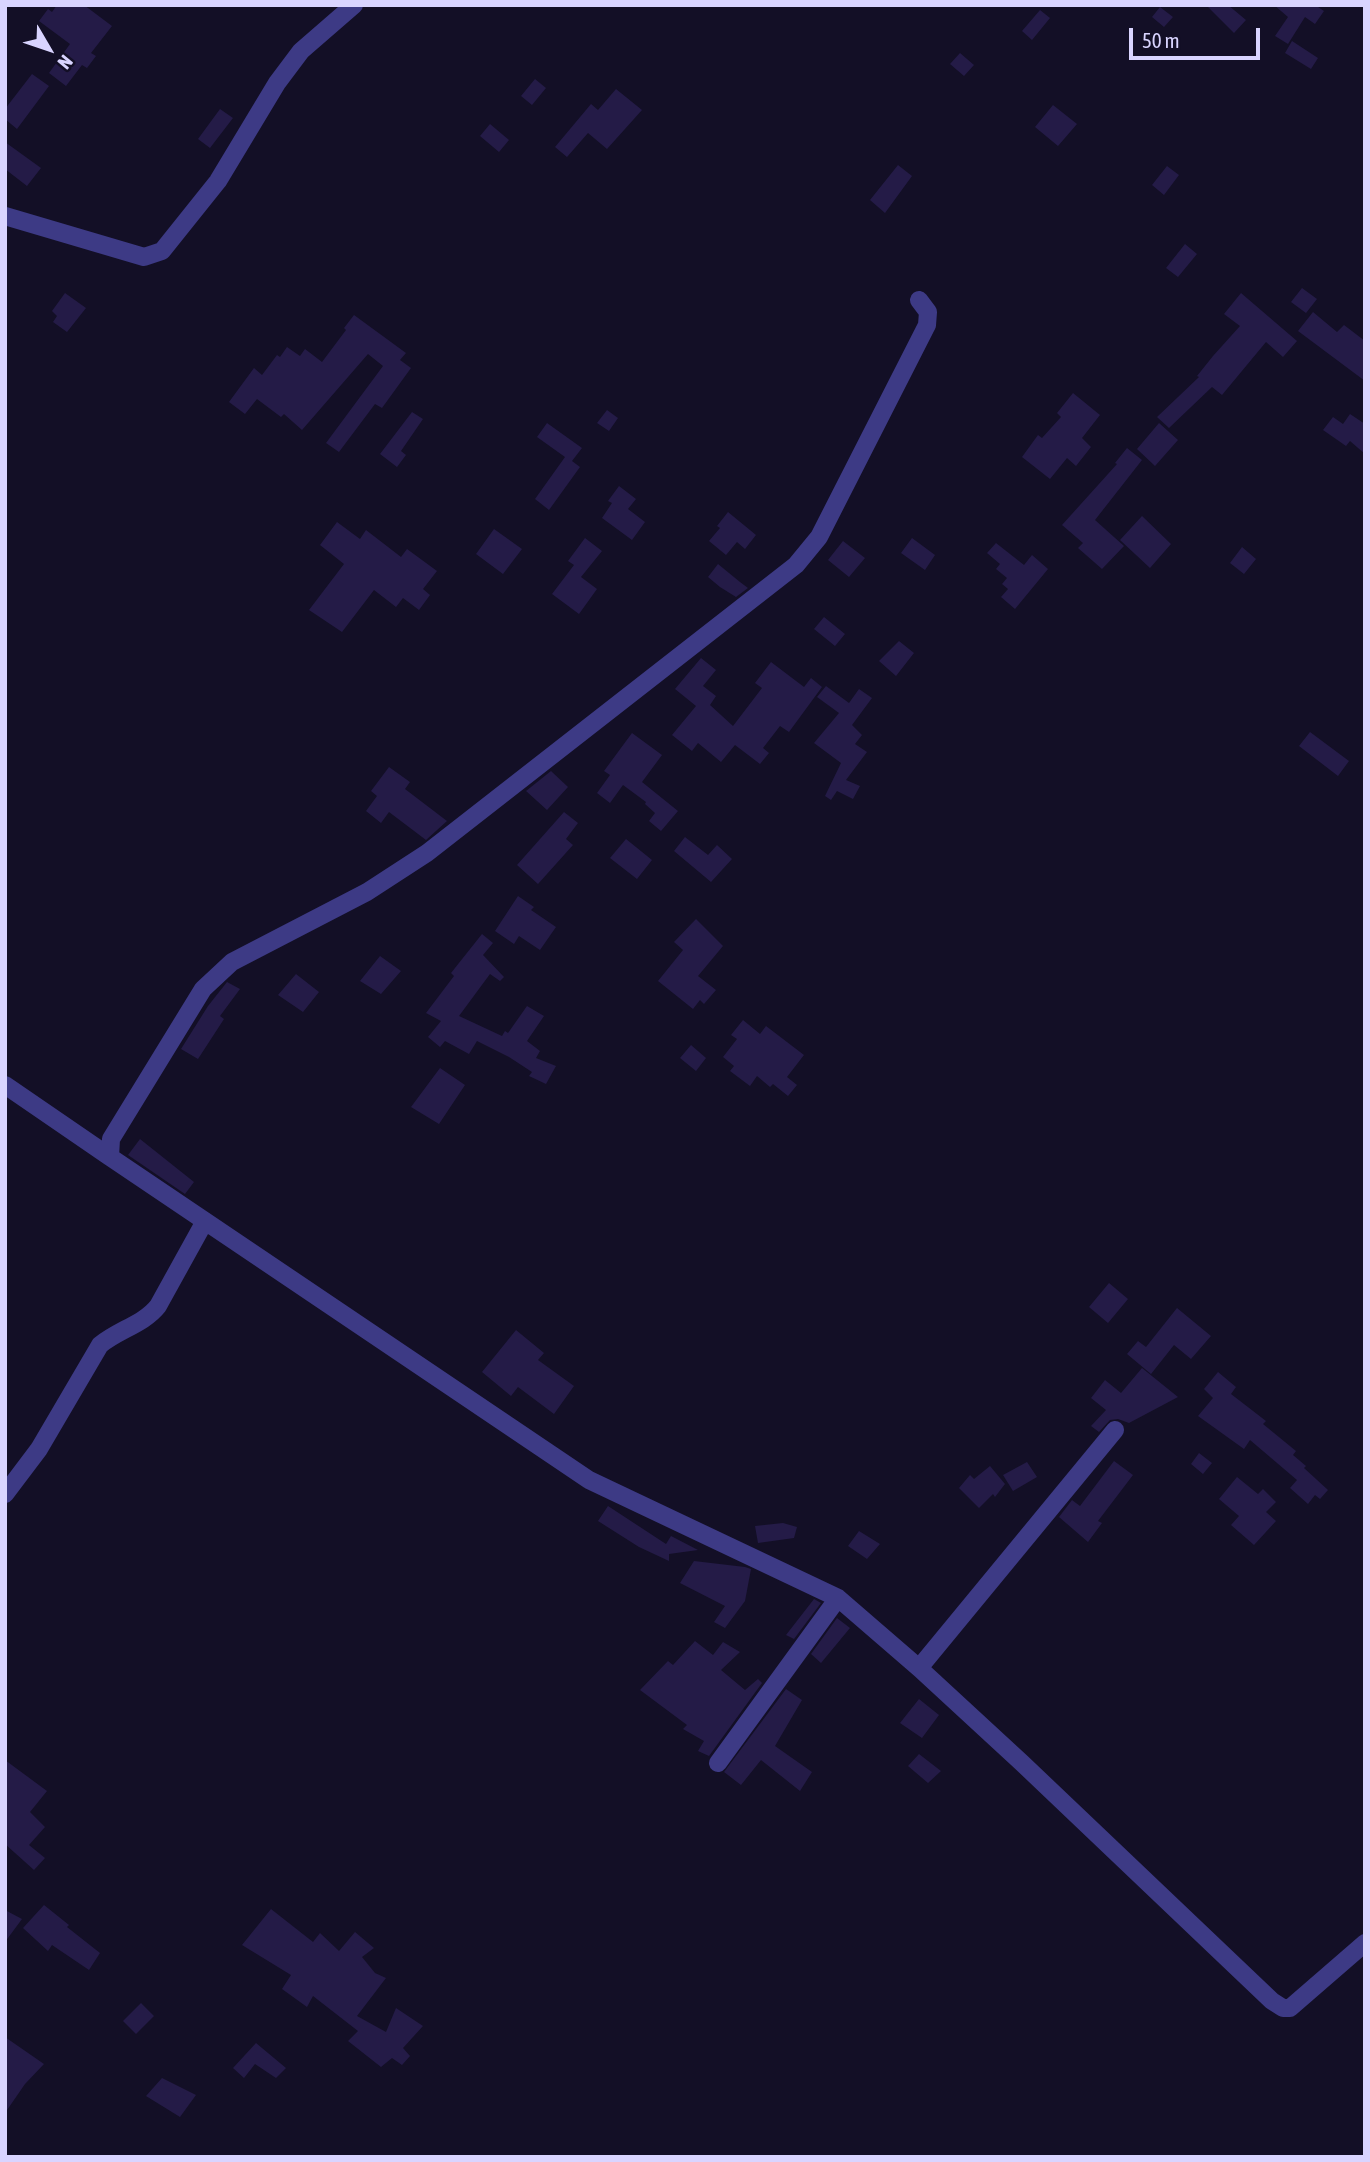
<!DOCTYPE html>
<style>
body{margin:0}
#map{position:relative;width:1370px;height:2162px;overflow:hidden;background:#130f26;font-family:"Asap Condensed",sans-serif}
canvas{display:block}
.frame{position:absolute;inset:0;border:7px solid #d9d4ff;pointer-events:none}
.north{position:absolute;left:14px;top:14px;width:70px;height:70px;-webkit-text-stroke:5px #130f26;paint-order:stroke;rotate:129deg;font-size:19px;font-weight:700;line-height:28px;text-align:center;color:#d9d4ff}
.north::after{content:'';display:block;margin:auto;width:24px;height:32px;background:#d9d4ff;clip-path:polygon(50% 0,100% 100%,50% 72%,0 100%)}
.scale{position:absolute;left:1129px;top:28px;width:131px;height:32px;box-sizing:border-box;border:4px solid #d9d4ff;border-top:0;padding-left:9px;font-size:21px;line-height:24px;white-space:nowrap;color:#d9d4ff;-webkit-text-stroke:5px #130f26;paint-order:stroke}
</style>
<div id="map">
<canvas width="1370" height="2162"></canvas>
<div class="frame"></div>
<div class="north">N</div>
<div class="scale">50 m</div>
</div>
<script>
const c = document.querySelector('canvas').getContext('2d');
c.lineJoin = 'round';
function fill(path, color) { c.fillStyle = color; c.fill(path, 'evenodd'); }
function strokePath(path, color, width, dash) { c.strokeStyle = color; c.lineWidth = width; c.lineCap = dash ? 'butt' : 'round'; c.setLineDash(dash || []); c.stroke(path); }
const building = new Path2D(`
 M57,5H84L112,26L91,53L96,56L87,68L82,65L66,86L49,73L70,44L39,21L48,9L52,12Z
 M1206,5H1228L1246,20L1234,33Z
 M1274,5H1315L1324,11L1315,24L1305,17L1288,44L1275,36L1288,17Z
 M1160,7L1173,17L1164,27L1152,17Z
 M1040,10L1050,18L1032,40L1022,31Z
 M1292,41L1318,58L1311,69L1285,53Z
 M960,53L974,65L964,76L950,64Z
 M32,74L49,86L17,129L5,119V109Z
 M535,79L546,88L532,105L521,96Z
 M616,89L642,110L607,149L588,133L567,157L555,147L591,104L598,110Z
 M1053,105L1077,124L1058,146L1035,127Z
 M220,109L233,118L210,148L198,139Z
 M490,124L509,140L499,152L480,136Z
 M5,142L41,168L27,186L5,169Z
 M898,165L912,176L885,213L870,200Z
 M1167,166L1179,175L1164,195L1152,185Z
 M1185,244L1197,254L1178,277L1166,268Z
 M1302,288L1317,299L1306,313L1291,302Z
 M65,293L86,308L67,332L53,322L57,316L52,311Z
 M1241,293L1297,341L1283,357L1266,342L1222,395L1212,387L1169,428L1157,417L1199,377L1197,376L1213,356L1240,326L1224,314Z
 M1313,312L1337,332L1344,325L1365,341V381L1298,331Z
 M354,315L406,353L400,360L411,368L382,408L375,404L339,452L326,443L383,366L368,354L302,430L284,414L281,417L257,399L245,414L229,402L254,368L262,375L277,355L280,357L287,347L300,356L305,349L322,362L346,330L344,328Z
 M1073,393L1100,415L1082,438L1091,447L1076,466L1067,458L1050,479L1022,457L1038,435L1042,438L1061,417L1057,413Z
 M607,410L618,418L609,431L597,423Z
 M412,412L423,419L401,451L406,455L397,467L380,454Z
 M1350,414L1365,424V454L1350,441L1346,446L1323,430L1333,417L1343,424Z
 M547,423L582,448L572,461L580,467L549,510L535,499L565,457L537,437Z
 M1159,423L1178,440L1155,466L1137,449Z
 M1127,448L1142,460L1095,520L1124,546L1102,569L1078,548L1083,543L1062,525L1117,464L1115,463Z
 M619,486L636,499L628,509L645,522L632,540L602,518L612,503L608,501Z
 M728,512L756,535L745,549L737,542L726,555L709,541L720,528L717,526Z
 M1142,516L1171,544L1150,568L1120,540Z
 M337,522L360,539L366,530L401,557L407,549L437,571L423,589L430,595L419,610L403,598L396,607L374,590L342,632L309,610L344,564L320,545Z
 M494,529L522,549L503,574L476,554Z
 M585,538L602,551L581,577L597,589L579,614L552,594L574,565L568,561Z
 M912,538L935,555L925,570L901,553Z
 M843,541L865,558L849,577L828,560Z
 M996,543L1024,565L1032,555L1048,569L1015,609L1001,597L1008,589L1002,584L1007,578L996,569L1000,564L987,553Z
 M1242,547L1256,559L1244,574L1230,563Z
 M718,564L740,582L748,588L736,597L720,587L708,577Z
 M824,617L845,634L835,646L814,629Z
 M899,641L914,653L896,676L879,661Z
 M701,658L716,670L703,686L716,696L710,705L733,726L762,688L755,683L771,662L804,687L811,678L822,687L789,732L780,726L763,748L769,753L760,764L735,745L721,762L698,743L692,751L672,735L696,706L675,689Z
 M826,686L849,703L859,689L872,698L852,725L862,735L855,744L867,752L846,780L860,786L853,799L837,791L831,800L825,796L841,763L814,743L839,713L817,697Z
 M1310,732L1349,761L1338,776L1299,746Z
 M632,733L662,755L642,782L678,811L661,831L649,821L655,813L645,804L646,802L623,785L610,803L597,793L610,775L604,771Z
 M389,767L410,782L405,789L447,821L426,840L389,812L381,823L366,811L377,796L371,791Z
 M551,771L568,787L547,810L526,791Z
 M564,812L578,823L566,839L573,845L538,884L517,865Z
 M685,837L708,855L717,845L732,859L711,882L674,851Z
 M626,839L652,860L637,879L610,858Z
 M518,896L534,907L531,910L556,927L540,950L519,936L514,944L495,931Z
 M696,919L723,946L698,976L716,990L704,1004L700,1000L693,1009L658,981L683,950L674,942Z
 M482,934L493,943L483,955L504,977L500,981L490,974L459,1016L502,1036L505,1031L508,1033L527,1006L544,1016L527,1041L540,1051L536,1058L556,1066L546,1084L529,1076L532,1072L509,1057L477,1041L469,1054L445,1041L440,1047L428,1037L441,1021L426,1013L454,976L451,973Z
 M380,956L401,971L381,994L360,981Z
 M296,974L319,992L303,1012L278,995Z
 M227,982L240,989L220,1016L224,1019L198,1059L181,1049L208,1006Z
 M743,1020L760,1034L766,1026L804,1055L787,1077L797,1085L788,1096L773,1084L770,1087L757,1076L750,1086L730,1071L734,1066L723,1057L737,1039L731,1035Z
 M691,1045L706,1058L696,1071L680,1058Z
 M440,1068L465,1085L439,1124L411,1107Z
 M140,1139L194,1182L185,1194L128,1155Z
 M1109,1283L1128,1299L1108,1323L1089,1307Z
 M1177,1308L1211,1336L1191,1359L1174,1345L1151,1374L1127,1354L1138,1341L1146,1347Z
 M516,1330L544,1353L538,1360L574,1386L554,1414L518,1387L511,1396L482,1372Z
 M1142,1368L1178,1397L1129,1423L1118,1419L1110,1420L1099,1432L1091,1426L1106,1410L1091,1398L1105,1380L1121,1393Z
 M1218,1372L1236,1387L1231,1394L1266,1421L1263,1424L1296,1451L1293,1455L1306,1466L1304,1468L1328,1490L1320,1499L1315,1495L1308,1504L1290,1488L1297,1480L1250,1440L1244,1449L1198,1416L1213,1398L1204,1389Z
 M1199,1453L1212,1463L1203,1474L1191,1464Z
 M1114,1461L1133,1475L1098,1521L1102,1523L1088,1542L1059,1517L1072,1500L1080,1506Z
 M1027,1462L1037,1477L1013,1491L1003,1475Z
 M990,1466L1005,1484L995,1497L993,1494L979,1508L959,1488L970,1475L974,1479Z
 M1237,1477L1258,1494L1263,1489L1276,1502L1266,1512L1276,1521L1254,1545L1231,1525L1239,1516L1219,1499Z
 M608,1506L666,1544L671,1536L698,1550L669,1554V1561L639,1547L598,1521Z
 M783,1523L797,1527L794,1538L758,1543L755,1526Z
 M859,1531L880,1544L867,1559L848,1546Z
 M694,1561L745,1567L751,1569L745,1601L725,1628L714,1622L725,1606L680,1583Z
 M814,1599L821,1603L794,1639L786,1635Z
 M837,1618L850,1628L821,1663L811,1654Z
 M695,1641L713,1655L723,1642L740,1652L721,1670L745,1690L758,1679L762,1683L709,1756L698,1751L704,1741L683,1729L687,1725L640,1690L668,1661L673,1665Z
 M786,1689L802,1700L775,1746L812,1772L800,1791L761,1760L741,1785L724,1772Z
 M919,1699L939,1715L922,1738L900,1723Z
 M919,1754L941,1771L928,1783L908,1766Z
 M5,1760L47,1791L30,1812L45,1827L29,1845L45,1858L34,1870L5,1844Z
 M44,1905L69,1925L67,1927L100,1953L89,1970L52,1945L48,1951L23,1928Z
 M271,1909L313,1942L320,1933L339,1951L355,1932L374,1948L362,1957L375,1973L386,1978L357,2016L386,2032L396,2008L423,2026L403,2048L410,2056L402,2065L392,2058L381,2067L348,2041L358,2031L313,1996L307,2007L282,1989L291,1975L242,1945Z
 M5,1910L22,1919L5,1942Z
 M141,2003L154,2016L136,2034L123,2021Z
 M5,2037L44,2064L25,2084L5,2113Z
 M256,2043L286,2068L276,2078L255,2064L244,2078L233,2068Z
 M162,2078L196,2095L180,2117L146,2096Z`);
const street = new Path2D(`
 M5,216L144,257L162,251L218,181L277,83L301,51L354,5
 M919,300L928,312L927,325L819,537L796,565L427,853L367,892L232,962L203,989L111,1139L110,1157L589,1480L838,1598L919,1668L1022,1763L1272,2001L1283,2008H1290L1365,1943
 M5,1085L110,1157
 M5,1494L39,1449L100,1345C118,1330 144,1324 158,1306L205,1221
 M919,1668L1115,1430
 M718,1763L838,1598`);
fill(building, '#241b47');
strokePath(street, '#3d3a85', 18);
</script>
